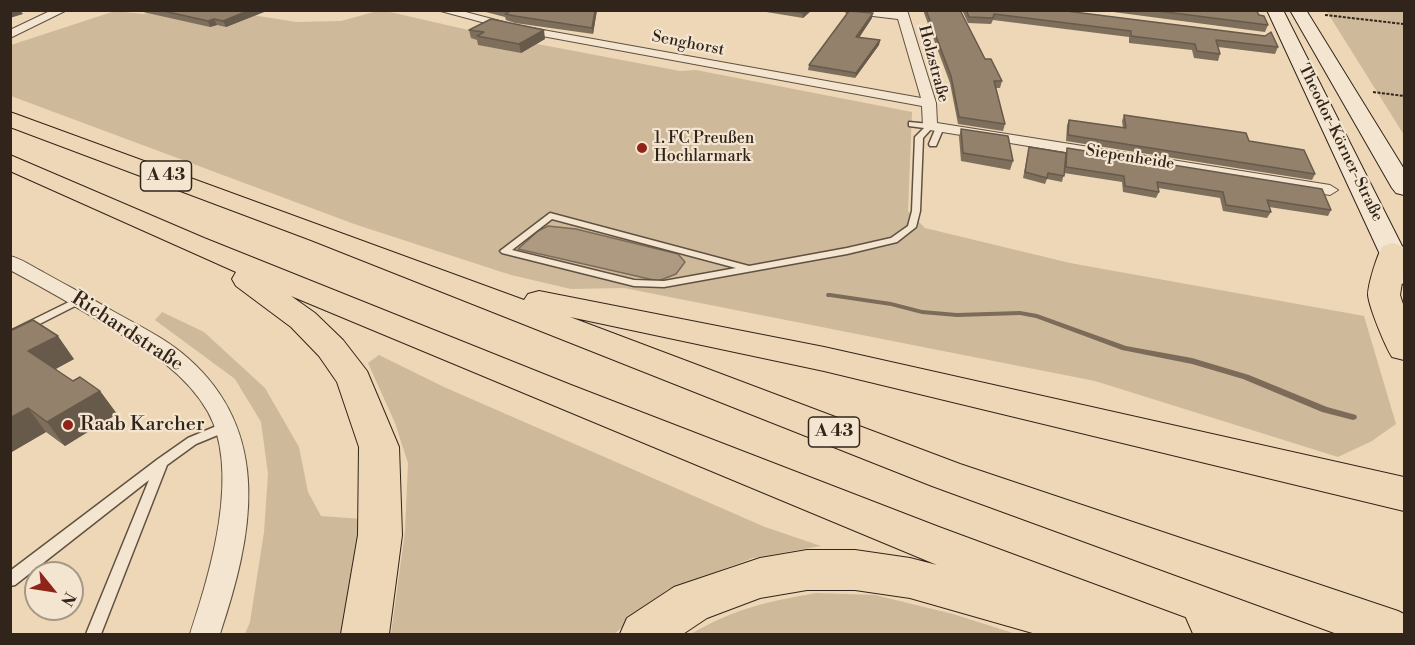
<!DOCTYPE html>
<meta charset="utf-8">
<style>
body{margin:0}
#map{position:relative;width:1415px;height:645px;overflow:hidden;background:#eed7b6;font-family:"Libre Bodoni",serif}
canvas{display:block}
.frame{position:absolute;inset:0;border:12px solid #31241a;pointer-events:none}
.north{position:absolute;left:24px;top:561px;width:60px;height:60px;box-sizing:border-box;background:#f4e5d0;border:2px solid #a69887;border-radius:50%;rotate:120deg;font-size:16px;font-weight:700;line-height:24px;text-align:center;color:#31241a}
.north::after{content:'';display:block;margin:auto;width:21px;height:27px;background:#8f2418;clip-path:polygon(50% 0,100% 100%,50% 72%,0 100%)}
</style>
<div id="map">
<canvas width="1415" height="645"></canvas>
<div class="frame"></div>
<div class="north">N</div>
</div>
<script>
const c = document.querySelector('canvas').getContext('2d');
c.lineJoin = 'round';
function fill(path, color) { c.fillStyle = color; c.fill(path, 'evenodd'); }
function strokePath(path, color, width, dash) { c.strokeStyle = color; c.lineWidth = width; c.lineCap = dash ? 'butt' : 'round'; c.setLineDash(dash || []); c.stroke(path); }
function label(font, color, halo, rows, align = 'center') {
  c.font = font + ' "Libre Bodoni",serif'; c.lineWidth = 4.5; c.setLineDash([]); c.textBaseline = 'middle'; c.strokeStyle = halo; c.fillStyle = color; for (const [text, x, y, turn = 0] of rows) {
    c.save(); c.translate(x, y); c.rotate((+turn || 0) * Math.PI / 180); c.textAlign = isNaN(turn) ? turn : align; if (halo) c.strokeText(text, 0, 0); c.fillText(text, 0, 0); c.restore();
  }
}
const green = new Path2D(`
 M153,10L228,11L296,22L341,21L381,10L495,36L680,71L696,70L912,112L908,211L925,228L1070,263L1364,316L1396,424L1372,441L1338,457L1095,381L624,288L571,289L511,275L357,225L11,96V45L115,11L144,14Z
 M1326,11H1404V135L1329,15Z
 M162,312L204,332L265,388L299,447L308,492L321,516L362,519L348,591L344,634H245L250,622L264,532L268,474L261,422L235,379L155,320Z
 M379,355L444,387L765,527L821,546L753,558L667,590L614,634H391L405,531L408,463L395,423L368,363Z
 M816,593L875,595L953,614L1016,634H691C736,608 766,602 816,593Z`);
const water = new Path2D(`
 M548,226L576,229L678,254L685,262L676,274L658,281L518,249L538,231Z`);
const stream = new Path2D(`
 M827,293H830L891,302L922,310L957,313L1020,311L1037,314L1126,346L1192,358L1249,375L1327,407L1356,415L1357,417L1356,419L1353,420L1322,412L1243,379L1192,364L1122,350L1036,318L1020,315L957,317L922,314L891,306L830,297H827L826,295Z`);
const path = new Path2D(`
 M1325,15L1404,24
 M1373,92L1404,96`);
const lane = new Path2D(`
 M909,122L930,124L934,126L923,138L920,211L916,227L897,242L847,254L664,287L634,286L502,253L500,251L550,213L749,266L847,248L891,238L908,226L912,211L915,137L924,128L909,126ZM552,219L736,268L664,281L634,280L512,250Z
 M937,125L944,127L936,146H930L929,144Z
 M79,297L83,298L84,300L83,302L10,339V331Z
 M226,422L230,424L232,427L230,430L196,444L167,465L101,634H86L149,480L15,585L10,586V571L158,459L188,438Z`);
const street = new Path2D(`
 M52,10H67L10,38V30Z
 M437,10H458L515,25L921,98L898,19L848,13L843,10H907L936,103L937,123L1330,185L1338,190L1330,195L930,130L923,126L922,106L515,31Z
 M10,256C22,259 33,267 43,272C66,285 89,297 111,310C137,325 166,338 189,359C274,435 252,538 220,634H190C210,574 241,472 208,412C185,372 147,350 109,327C77,307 44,288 10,270Z`);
const secondary = new Path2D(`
 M1267,10H1283L1404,250V284L1394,282L1390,276Z
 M1290,10H1306L1404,169V195L1396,193L1392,188Z`);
const highway = new Path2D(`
 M10,112L524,300L528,294L539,291L824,347L1404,477V511L824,371L570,317L960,464L1398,611L1404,614V634H1337L932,486L311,240L10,127Z
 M10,155L204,238L571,385L939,527L1185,618L1192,634H1036L910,598L855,590H807L760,598L707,618L683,634H620L627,618L674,587L760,558L807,550H855L910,558L937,565L291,296L315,313L343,340L367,371L399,447L402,535L389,634H341L358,535L359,447L337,382L319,356L291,327L236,286L232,279L236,272L10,171Z
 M1393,243L1404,247V270L1400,295L1404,307V360L1392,357C1385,346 1369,307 1368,295C1368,285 1377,254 1383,246Z`);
const wall = new Path2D(`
 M134,10H269L226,27L217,25L210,27Z
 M478,10H597L593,34L515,23L506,20L505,17Z
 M754,10H812L803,18Z
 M924,10H960L985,59L1002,81L1000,88H996L1005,124L1003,131L958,124L950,83L924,13Z
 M962,10H1058L1278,47L1275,54L1218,47L1220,54L1218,61L1194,58L1192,50L1129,43V37L993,20L991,24L968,23Z
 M1098,10H1256L1259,15L1268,25L1265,32Z
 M872,18L859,38L880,40L879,45L855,78L808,70L809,65Z
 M469,30L545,39L521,53L478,45L477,40L471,38Z
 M1124,115L1249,141L1315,174L1312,180L1066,141L1067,125L1069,120L1123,128L1122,121Z
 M961,129L1013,161L1010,170L961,161L959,137Z
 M1029,147L1066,153L1067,148L1331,210L1328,216L1269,207L1271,212L1267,218L1223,211L1220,198L1158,188L1159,192L1156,198L1123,192L1122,182L1064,173L1062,182L1047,179L1045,184L1023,178Z
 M10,331L74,359L55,369L73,381L100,391L117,414L65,446L46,432L10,453Z`);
const shadedWall = new Path2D(`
 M10,10H20L23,14L10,18Z
 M250,10H269L226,27L223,21Z
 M595,10H597L593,34L592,28Z
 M807,10H812L803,18V13Z
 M873,13L872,18L856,42V37Z
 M214,19L217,25L210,27L208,21Z
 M544,30L545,39L521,53L519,44Z
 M880,40L879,45L855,78L856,73Z
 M58,336L74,359L45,375L28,351Z
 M100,391L117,414L65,446L47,422Z
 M28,408L46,432L10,453V418Z`);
const building = new Path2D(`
 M159,10H250L223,21L214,19L208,21Z
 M503,10H595L592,28L515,16L505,14L509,12Z
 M784,10H807L803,13Z
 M926,10H960L985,59H991L1002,81H994L1005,124L959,117L951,76Z
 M966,10H1058L1265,36L1271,32L1278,47L1216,40L1220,54L1197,51L1195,44L1131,36V31L994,14L993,18L969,17Z
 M1150,10H1256L1259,15L1264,16L1268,25Z
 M849,11L873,13L856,37L880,40L856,73L809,65Z
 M491,19L544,30L519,44L477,36L484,32L469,30Z
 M1124,115L1246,133L1249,141L1304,150L1315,174L1068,135L1069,120L1126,128Z
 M961,129L1008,136L1013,161L963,153Z
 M1029,147L1066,153L1064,176L1048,173L1047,178L1025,172Z
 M1067,148L1322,189L1331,210L1267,200L1271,212L1226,205L1223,192L1157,182L1159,192L1125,186L1124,176L1066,167Z
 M33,320L58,336L28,351L73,381L80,377L100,391L47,422L28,408L10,418V331Z`);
const markers = [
 [642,148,6,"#8f2418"],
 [68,425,6,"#8f2418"]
];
const farStreetnames = [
 ["Senghorst",688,44,11],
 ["Holzstraße",933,64,75],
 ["Theodor-Körner-Straße",1340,143,64],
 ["Siepenheide",1130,158,9]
];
const farPoinames = [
 ["1. FC Preußen",654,139],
 ["Hochlarmark",654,157]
];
const shields = [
 [166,176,51],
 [834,432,51]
];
const shieldNames = [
 ["A 43",166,176],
 ["A 43",834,432]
];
const streetNames = [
 ["Richardstraße",127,332,33]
];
const poiNames = [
 ["Raab Karcher",80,425]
];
fill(green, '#ceb99b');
fill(water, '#ae9a81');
strokePath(water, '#7c6b58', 1.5);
fill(stream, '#7c6b58');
strokePath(lane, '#605141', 3);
strokePath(street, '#605141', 2);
strokePath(secondary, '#31241a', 2);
strokePath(highway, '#31241a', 2);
strokePath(path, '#31241a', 2, [3, 1.5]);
fill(lane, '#f4e5d0');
fill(street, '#f4e5d0');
fill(secondary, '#f4e5d0');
fill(highway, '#eed7b6');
fill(wall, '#7e6f5c');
fill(shadedWall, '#675a4b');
fill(building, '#93816b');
strokePath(building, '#675a4b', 1.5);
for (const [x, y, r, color] of markers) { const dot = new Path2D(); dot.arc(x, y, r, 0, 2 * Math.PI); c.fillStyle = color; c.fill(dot); strokePath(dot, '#f4e5d0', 2); }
label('16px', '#31241a', '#f4e5d0', farStreetnames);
label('16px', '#31241a', '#f4e5d0', farPoinames, 'left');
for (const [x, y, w] of shields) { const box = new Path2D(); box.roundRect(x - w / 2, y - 15, w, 30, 4.5); c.fillStyle = '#f4e5d0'; c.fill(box); strokePath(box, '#31241a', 1.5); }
label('bold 18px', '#31241a', null, shieldNames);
label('20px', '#31241a', '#f4e5d0', streetNames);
label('20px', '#31241a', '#f4e5d0', poiNames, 'left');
</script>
